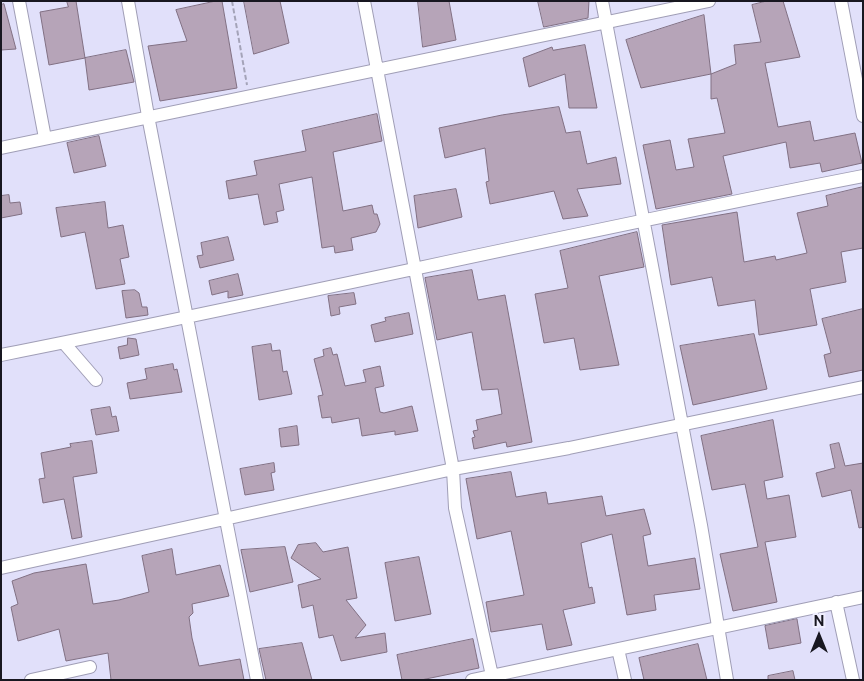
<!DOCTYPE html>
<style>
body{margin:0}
#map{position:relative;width:864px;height:681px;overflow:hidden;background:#e1e0fa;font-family:"Public Sans",sans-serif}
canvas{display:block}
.frame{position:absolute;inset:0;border:2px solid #181720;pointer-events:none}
.north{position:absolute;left:794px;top:611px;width:50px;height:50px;-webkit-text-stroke:4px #efeefe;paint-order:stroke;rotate:0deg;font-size:14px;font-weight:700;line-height:20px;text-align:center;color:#181720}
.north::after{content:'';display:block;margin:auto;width:18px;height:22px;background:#181720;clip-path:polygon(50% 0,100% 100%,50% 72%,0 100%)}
</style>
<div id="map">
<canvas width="864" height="681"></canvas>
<div class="frame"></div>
<div class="north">N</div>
</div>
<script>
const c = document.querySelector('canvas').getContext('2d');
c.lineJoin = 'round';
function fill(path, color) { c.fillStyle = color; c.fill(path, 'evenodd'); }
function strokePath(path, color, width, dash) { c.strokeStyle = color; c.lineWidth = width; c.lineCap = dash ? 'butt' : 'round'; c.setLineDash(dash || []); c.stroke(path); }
const building = new Path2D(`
 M67,1H76L85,58L49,65L40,12L68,7Z
 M216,1H222L237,88L160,101L148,46L187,41L176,10Z
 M244,1H280L289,43L254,54Z
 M418,1H449L456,40L423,47Z
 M538,1H589L588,18L544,27Z
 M767,1H783L800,57L765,63L778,127L810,121L814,141L855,133L862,163L822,172L820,163L790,168L786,142L723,156L732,194L656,209L643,145L670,140L676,170L694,167L688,139L725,133L717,98L711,99V74L736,64L734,45L761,42L752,5Z
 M4,4L16,49L1,50V5Z
 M704,15L711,74L641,88L626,40Z
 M585,45L597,108H569L565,74L529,87L523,58L552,47L553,50Z
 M126,50L134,82L89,90L85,58Z
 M559,107L566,133L580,131L587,164L616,157L621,184L577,189L588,216L563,219L554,191L490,204L486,182L489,181L485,148L445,158L439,128L502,115Z
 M377,114L382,141L333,152L343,211L372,205L374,214H377L380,224L376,232L351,238L353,250L335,253L334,246L322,248L312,177L279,184L284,210L276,212L278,222L264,225L258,194L229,199L226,181L257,175L254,161L306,151L302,131Z
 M99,136L106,166L74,173L67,143Z
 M863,187V248L841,252L846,282L810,289L817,325L759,335L755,300L718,306L712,277L671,285L662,225L737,212L744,262L775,256L776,260L807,253L797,213L828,206L826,196Z
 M456,189L462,217L418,228L414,196Z
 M9,195L10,203L20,202L22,214L1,218V196Z
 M105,202L108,228L123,225L129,257L120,259L125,284L96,289L85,232L61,237L56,208Z
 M637,232L644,267L599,276L619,365L580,370L574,338L544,343L535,294L568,288L560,251Z
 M228,237L234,260L200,268L197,256L203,255L201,243Z
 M472,270L478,300L505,295L532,442L507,447L506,442L474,449L472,438L475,437L473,431L478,430L476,420L502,414L498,389L482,390L472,332L437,340L425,278Z
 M238,274L243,295L228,298V291L212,295L209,281Z
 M135,290L139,293L142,307H147L148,315L126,318L122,291Z
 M354,293L356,304L339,307L340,314L331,316L328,296Z
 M863,309V370L829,377L824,355L831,353L822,319Z
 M409,313L413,334L375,342L371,325L386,321L385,318Z
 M754,334L767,389L693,405L680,346Z
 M128,338L136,339L139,355L120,359L118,347L127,345Z
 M271,344L272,351L280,350L283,372L287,371L292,394L259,400L252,347Z
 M331,348L333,355L337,354L345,386L366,382L363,370L380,366L384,386L375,388L380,412L384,413L412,406L418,431L395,435V431L362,436L359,418L332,423L331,417L322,418L318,396L323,395L314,359L324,356L323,350Z
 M173,364L174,370L177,369L182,392L130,399L127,383L147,379L145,369Z
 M110,407L112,417L116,416L119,431L96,435L91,410Z
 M773,420L783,477L764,481L767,499L789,495L796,537L765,542L777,602L733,611L720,554L758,547L745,484L712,490L701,436Z
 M297,426L299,445L281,447L279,429Z
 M92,441L97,473L73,477L82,537L72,539L64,499L43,503L39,479L45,478L41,453L71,447L70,444Z
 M839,443L845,466L863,463V527L859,528L851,490L822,497L816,473L835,468L830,445Z
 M274,463L275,472L271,473L274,490L245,495L240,469Z
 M511,472L516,497L546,492L548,504L602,496L606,516L644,509L651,534L643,536L648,566L695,558L700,589L654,595L656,610L627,615L612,534L581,543L589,588L592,587L595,603L563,610L572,645L547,650L542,624L491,632L486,602L524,595L511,531L477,539L466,479Z
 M316,543L323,552L348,547L357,598L346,600L366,625L355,638L385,633L387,652L341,661L333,635L319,638L313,605L302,608L298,585L321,579L291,558L298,545Z
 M285,547L293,582L250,592L241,550Z
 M172,549L176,575L220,565L229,596L192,604L193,613L189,617L192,638L199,666L240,659L244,680H111L108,653L66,661L59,629L18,641L11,607L18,604L12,581L34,573L86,564L93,604L119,600L149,592L142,556Z
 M419,557L431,614L395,621L385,563Z
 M797,619L801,643L769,649L765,626Z
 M473,639L479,668L421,680H402L397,655Z
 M302,643L312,680H266L259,649Z
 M698,644L707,680H644L639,658Z
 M793,671L795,680H768V676Z`);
const path = new Path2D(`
 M232,1L247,85`);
const minor = new Path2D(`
 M19,1L45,138
 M128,1L148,116L257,680
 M364,1L453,469L455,508L493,680
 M602,1L701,525L727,680
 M841,1L863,116
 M1,148L709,1
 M64,343L96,380
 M1,355C289,298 575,232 863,176
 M1,568L453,469L569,448L863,387
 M836,602L853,680
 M618,649L625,680
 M31,680L90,667
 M472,680L863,597`);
fill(building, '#b6a4b8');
strokePath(building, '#817083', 1);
strokePath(minor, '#a09eb6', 14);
strokePath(path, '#a4a3b8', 2, [5, 2.5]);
strokePath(minor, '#fff', 12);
</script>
